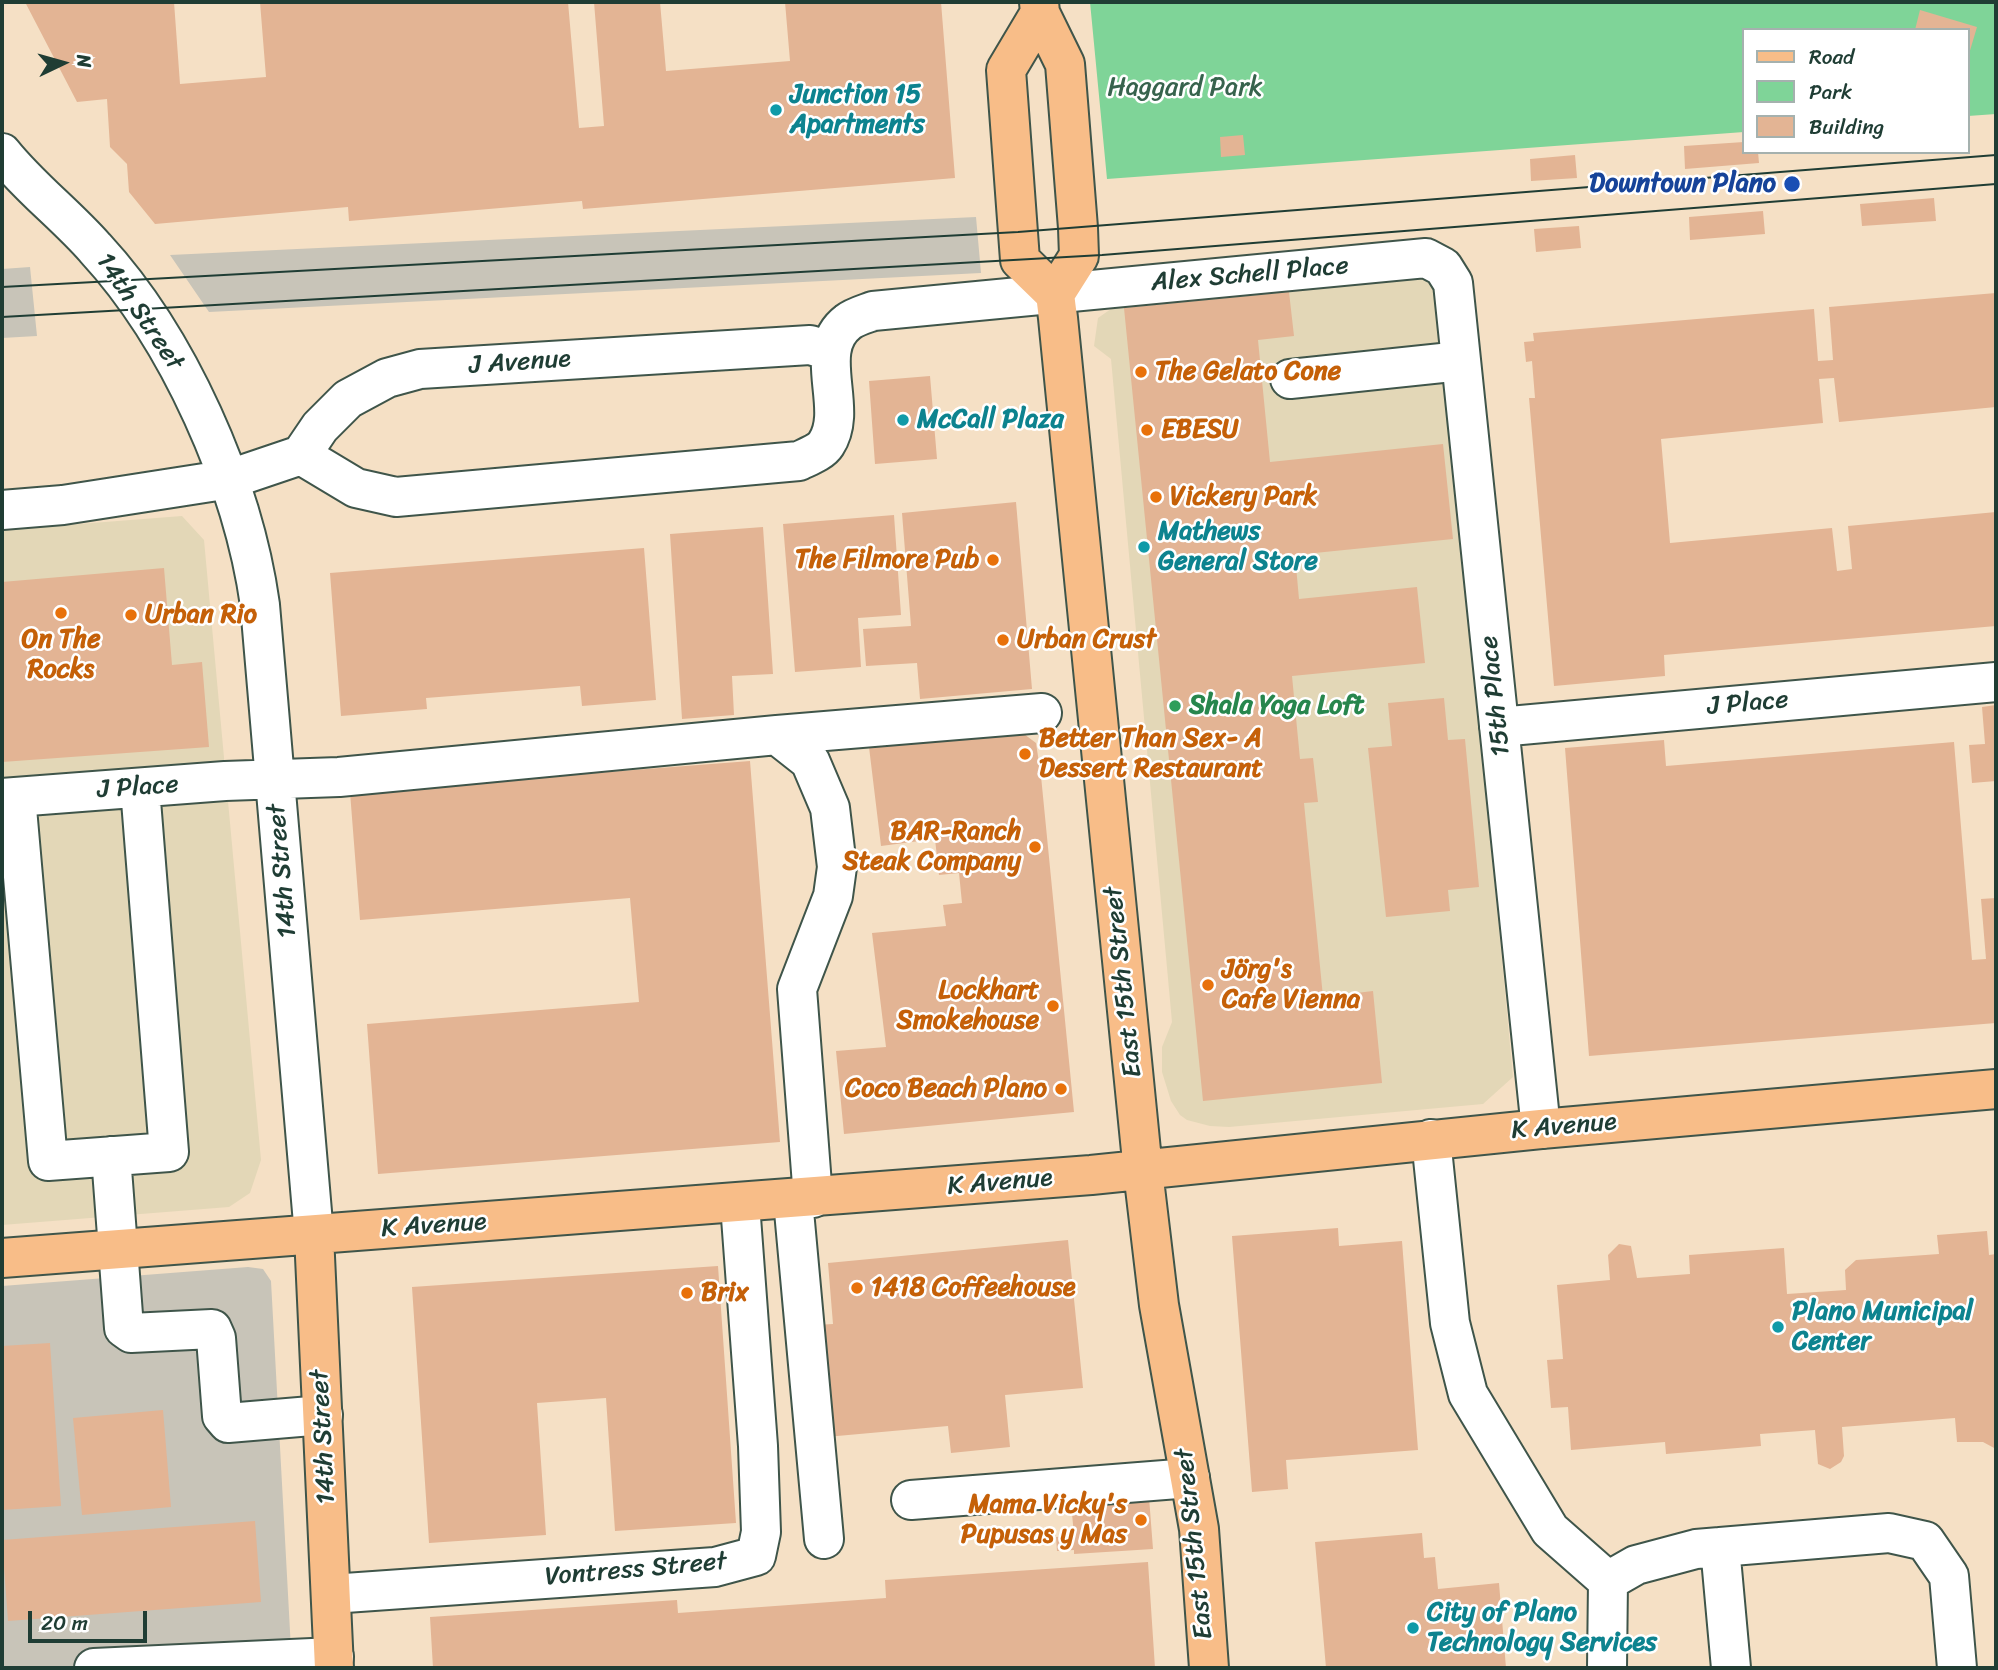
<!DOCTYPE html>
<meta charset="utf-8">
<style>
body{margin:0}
#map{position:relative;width:1998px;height:1670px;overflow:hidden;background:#f5e0c5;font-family:Sriracha,sans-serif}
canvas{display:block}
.frame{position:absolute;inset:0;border:4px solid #1f3d34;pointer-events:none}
.legend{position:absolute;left:1742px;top:28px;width:228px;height:126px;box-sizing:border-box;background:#fff;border:2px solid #a5b1ae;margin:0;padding:9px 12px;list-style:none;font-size:21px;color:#1f3d34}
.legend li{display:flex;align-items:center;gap:14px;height:35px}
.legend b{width:35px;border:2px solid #a5b1ae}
.north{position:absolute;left:28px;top:28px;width:70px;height:70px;-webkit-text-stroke:5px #fff;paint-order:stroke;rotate:85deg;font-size:19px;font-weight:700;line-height:28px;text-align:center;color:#1f3d34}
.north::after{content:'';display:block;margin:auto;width:24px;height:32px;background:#1f3d34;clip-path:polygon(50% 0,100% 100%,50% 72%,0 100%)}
.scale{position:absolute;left:28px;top:1611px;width:119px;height:32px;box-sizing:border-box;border:4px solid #1f3d34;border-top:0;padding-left:9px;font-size:21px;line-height:24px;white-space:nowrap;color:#1f3d34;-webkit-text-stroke:5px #fff;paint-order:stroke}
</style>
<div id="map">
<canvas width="1998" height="1670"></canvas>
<div class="frame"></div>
<ul class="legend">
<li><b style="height:9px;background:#f8bd88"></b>Road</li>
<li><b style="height:19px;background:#7fd498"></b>Park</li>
<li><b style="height:19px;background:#e3b494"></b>Building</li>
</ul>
<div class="north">N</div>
<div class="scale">20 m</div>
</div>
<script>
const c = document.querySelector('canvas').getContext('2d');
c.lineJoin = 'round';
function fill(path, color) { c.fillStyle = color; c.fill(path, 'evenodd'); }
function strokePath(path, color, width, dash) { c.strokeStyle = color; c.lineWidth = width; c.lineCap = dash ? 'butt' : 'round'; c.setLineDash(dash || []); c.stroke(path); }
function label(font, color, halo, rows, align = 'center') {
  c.font = font + ' Sriracha,sans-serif'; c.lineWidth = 5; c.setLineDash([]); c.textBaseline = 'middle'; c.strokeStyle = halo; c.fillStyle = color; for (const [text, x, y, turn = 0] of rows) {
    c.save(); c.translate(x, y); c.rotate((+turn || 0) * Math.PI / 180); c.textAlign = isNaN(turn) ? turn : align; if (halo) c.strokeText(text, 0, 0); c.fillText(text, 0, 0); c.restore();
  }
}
const built = new Path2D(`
 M1409,274L1424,279L1439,294L1513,1077L1483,1104L1229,1127L1210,1126L1187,1120L1180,1115L1171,1101L1162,1072V1047L1172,1022L1111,359L1094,346L1098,318L1121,302Z
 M182,516L204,540L261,1160L250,1193L229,1207L2,1225V530Z`);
const industrial = new Path2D(`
 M976,217L981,273L209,312L170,255Z
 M30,267L37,336L2,338V269Z
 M248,1267L263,1269L271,1281L292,1668H2V1286Z`);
const green = new Path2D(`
 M1090,2H1996V114L1968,116V30H1744V132L1107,179Z`);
const building = new Path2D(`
 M25,2H174L180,84L266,77L260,2H568L579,128L604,126L594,2H660L666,71L790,61L785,2H941L955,178L583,209L582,201L349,221L348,207L155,224L129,192L127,164L110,147L107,99L77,102Z
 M1920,10L1977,27L1969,54L1968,30H1915Z
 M1243,135L1245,155L1221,157L1220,137Z
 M1744,142V152H1758L1759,163L1685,169L1684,146Z
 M1575,155L1577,178L1531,181L1530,159Z
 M1934,198L1936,221L1862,226L1860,204Z
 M1763,211L1765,234L1690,240L1689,217Z
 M1579,226L1581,248L1536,252L1534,229Z
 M1289,292L1294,336L1258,340L1270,462L1443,444L1453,539L1295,555L1299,599L1417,587L1425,663L1292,676L1300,759L1313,758L1318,802L1304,803L1323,997L1373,991L1382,1083L1203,1101L1124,308Z
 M1996,293V407L1839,422L1834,378L1819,379L1823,423L1661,439L1670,543L1832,528L1837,571L1852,569L1848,526L1996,512V626L1664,655L1665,676L1554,686L1529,398H1535L1532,361L1526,362L1524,342L1534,341L1533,333L1814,309L1818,361L1833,360L1829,307Z
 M930,376L937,459L875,464L869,381Z
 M1016,502L1032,689L920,699L917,663L866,666L863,629L911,626L902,513Z
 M894,515L901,615L858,618L861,667L795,672L783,524Z
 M763,527L773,674L732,676L734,715L682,719L670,534Z
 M644,548L656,700L582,706L580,686L426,698L427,709L341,716L330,573Z
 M164,568L172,665L202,662L209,747L2,762V582Z
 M1444,698L1448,740L1465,739L1479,887L1448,890L1450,911L1386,917L1368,748L1392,746L1388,703Z
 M1996,705V781L1972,783L1969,745L1985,744L1982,707Z
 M1024,734L1036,743L1041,776L1074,1112L844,1134L836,1051L886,1047L872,933L946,926L943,905L962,903L959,873L939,875L935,839L881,846L869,747Z
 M1664,740L1666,766L1954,742L1972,960L1986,959L1981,899L1996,898V1023L1589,1056L1565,748Z
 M750,761L780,1142L378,1174L367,1024L639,1002L630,898L360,920L350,792Z
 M1338,1228L1339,1246L1402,1241L1418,1450L1286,1460L1288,1489L1252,1492L1232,1236Z
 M1987,1231L1989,1255L1996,1254V1449L1983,1442H1957L1955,1418L1842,1427L1844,1456L1841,1462L1830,1469L1818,1464L1815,1430L1760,1434L1761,1446L1666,1454L1665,1442L1571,1450L1568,1407L1551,1408L1547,1360L1563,1359L1557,1285L1610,1280L1608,1255L1619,1244L1631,1246L1637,1278L1690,1274L1689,1255L1784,1248L1787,1294L1846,1290L1845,1270L1856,1260L1939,1254L1937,1235Z
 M1068,1240L1083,1388L1005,1395L1010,1447L951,1453L948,1426L826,1437L816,1325L833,1324L828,1263Z
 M718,1266L736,1523L615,1531L606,1398L537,1403L546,1535L429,1543L412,1287Z
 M50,1343L61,1506L2,1510V1346Z
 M163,1410L171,1507L82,1515L73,1418Z
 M1149,1497L1153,1549L1074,1554V1550L1057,1551L1056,1537L1074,1535L1071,1503Z
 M255,1521L261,1602L8,1621L2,1540Z
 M1422,1533L1424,1558L1435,1557L1438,1589L1499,1583L1506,1668H1326L1315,1542Z
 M1148,1562L1155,1668H433L430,1617L677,1600L678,1613L886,1598L885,1580Z`);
const minor = new Path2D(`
 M2,153C30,188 66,215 95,248C179,339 243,484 260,605L314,1235
 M1290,379L1461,361
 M301,455L356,488L396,497L799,461C807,457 821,452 826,444C850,408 810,351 848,322C854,317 865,314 873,311L1426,258L1443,267L1453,283L1541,1129
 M2,510L63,505L230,479L301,455L320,427L348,399L387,378L420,369L810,345L831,351
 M1499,727L1996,682
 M777,735L1042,713
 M16,797L48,1161L169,1152L140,788
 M2,798L225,781L339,777L777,735L810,761L830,808L837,867L833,896L797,989L813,1198
 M1431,1139L1450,1323L1468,1394L1550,1530L1608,1581L1607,1668
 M111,1156L124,1328L131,1333L212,1329L216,1338L222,1416L228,1423L323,1415
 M793,1200L824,1539
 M911,1500L1190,1478
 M1720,1547L1731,1668
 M1608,1581L1636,1565L1696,1549L1889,1533L1925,1541L1949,1576L1957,1668
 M331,1594L715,1567L756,1556L761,1532L758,1446L740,1204
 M94,1668L334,1657`);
const major = new Path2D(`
 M1039,2L1040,13L1065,64L1078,228L1079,256L1055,294L1058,318L1143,1171L1159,1305L1199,1529L1209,1668
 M1040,13L1006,70L1020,260L1055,294
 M314,1235L334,1668
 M2,1258L1091,1175L1541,1129L1996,1089`);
const tram = new Path2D(`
 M2,287L1018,232L1996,155
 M2,317L1102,255L1996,184`);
const markers = [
 [776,110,7,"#0f9aa8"],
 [1792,184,9,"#1a4fb4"],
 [1141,372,7,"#e8710a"],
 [903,420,7,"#0f9aa8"],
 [1147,430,7,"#e8710a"],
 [1156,497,7,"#e8710a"],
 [1144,547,7,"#0f9aa8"],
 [993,560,7,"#e8710a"],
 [61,613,7,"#e8710a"],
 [131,615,7,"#e8710a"],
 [1003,640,7,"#e8710a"],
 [1175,706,7,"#2e9e5b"],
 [1025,754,7,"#e8710a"],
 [1035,847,7,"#e8710a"],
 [1208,985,7,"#e8710a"],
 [1053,1006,7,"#e8710a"],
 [1061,1089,7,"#e8710a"],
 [857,1288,7,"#e8710a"],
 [687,1293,7,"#e8710a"],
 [1778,1327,7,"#0f9aa8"],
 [1141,1520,7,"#e8710a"],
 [1413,1628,7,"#0f9aa8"]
];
const parkNames = [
 ["Haggard Park",1185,88]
];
const cultureNames = [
 ["Junction 15",790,95],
 ["Apartments",790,125],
 ["McCall Plaza",917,420],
 ["Mathews",1158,532],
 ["General Store",1158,562],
 ["Plano Municipal",1792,1312],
 ["Center",1792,1342],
 ["City of Plano",1427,1613],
 ["Technology Services",1427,1643]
];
const transitNames = [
 ["Downtown Plano",1776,184]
];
const streetNames = [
 ["Alex Schell Place",1250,275,-5],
 ["14th Street",139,312,56],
 ["J Avenue",520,363,-4],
 ["15th Place",1496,696,-96],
 ["J Place",1748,704,-5],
 ["J Place",138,788,-4],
 ["14th Street",283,871,-95],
 ["East 15th Street",1124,982,-96],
 ["K Avenue",1564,1127,-5],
 ["K Avenue",1000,1183,-5],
 ["K Avenue",434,1226,-4],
 ["14th Street",324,1437,-93],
 ["East 15th Street",1195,1544,-96],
 ["Vontress Street",636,1570,-5]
];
const foodNames = [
 ["The Gelato Cone",1155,372],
 ["EBESU",1161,430],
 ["Vickery Park",1170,497],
 ["The Filmore Pub",979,560,"right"],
 ["Urban Rio",145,615],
 ["On The",61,640,"center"],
 ["Rocks",61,670,"center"],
 ["Urban Crust",1017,640],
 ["Better Than Sex- A",1039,739],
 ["Dessert Restaurant",1039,769],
 ["BAR-Ranch",1021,832,"right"],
 ["Steak Company",1021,862,"right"],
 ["Jörg's",1222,970],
 ["Cafe Vienna",1222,1000],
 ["Lockhart",1039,991,"right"],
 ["Smokehouse",1039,1021,"right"],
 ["Coco Beach Plano",1047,1089,"right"],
 ["1418 Coffeehouse",871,1288],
 ["Brix",701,1293],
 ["Mama Vicky's",1127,1505,"right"],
 ["Pupusas y Mas",1127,1535,"right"]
];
const leisureNames = [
 ["Shala Yoga Loft",1189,706]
];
fill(built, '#e3d7b7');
fill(industrial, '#c8c4b8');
fill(green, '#7fd498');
fill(building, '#e3b494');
strokePath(minor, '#3f554a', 42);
strokePath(major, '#3f554a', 42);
strokePath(minor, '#fff', 38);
strokePath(major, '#f8bd88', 38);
strokePath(tram, '#1f3d34', 2);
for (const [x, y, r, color] of markers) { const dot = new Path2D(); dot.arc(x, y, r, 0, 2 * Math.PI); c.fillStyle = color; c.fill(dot); strokePath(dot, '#fff', 2.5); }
label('26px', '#37634d', '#fff', parkNames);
label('bold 26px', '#0d838f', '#fff', cultureNames, 'left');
label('bold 26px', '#164399', '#fff', transitNames, 'right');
label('26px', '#1f3d34', '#fff', streetNames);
label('bold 26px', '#c56008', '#fff', foodNames, 'left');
label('bold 26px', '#27864d', '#fff', leisureNames, 'left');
</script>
